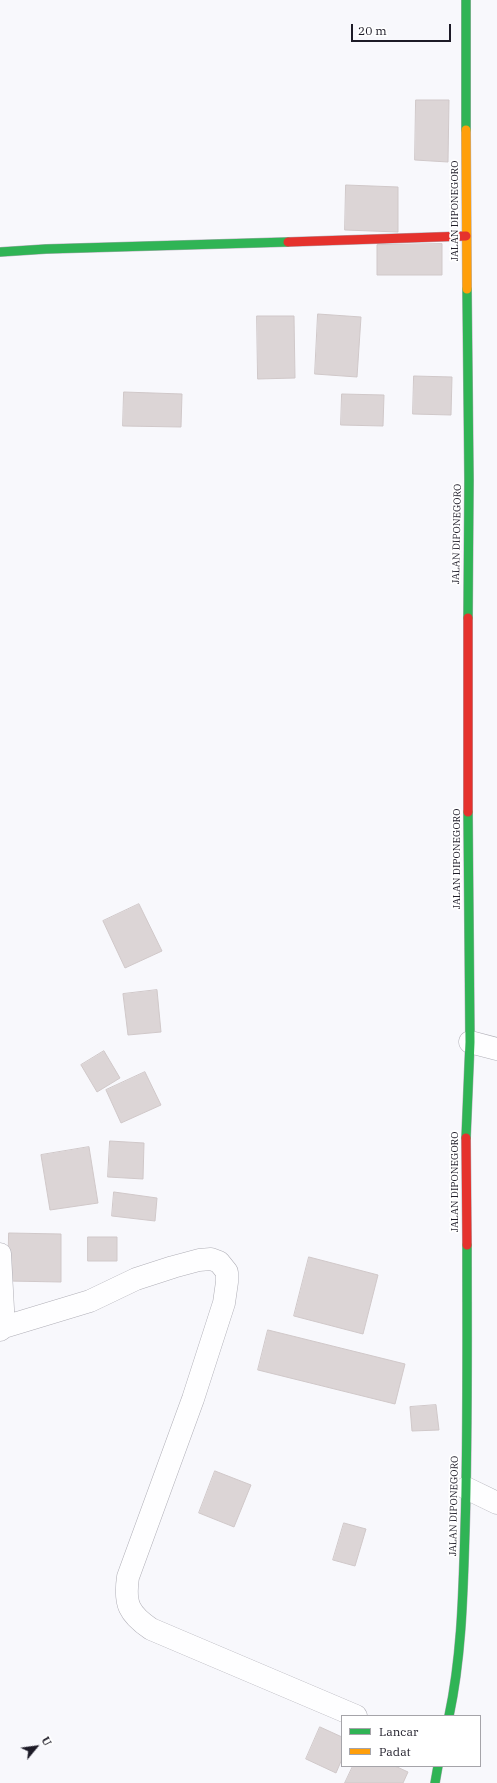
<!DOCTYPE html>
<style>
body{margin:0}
#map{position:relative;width:497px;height:1783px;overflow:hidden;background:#f8f8fc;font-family:"IBM Plex Serif",serif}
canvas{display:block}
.legend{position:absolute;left:341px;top:1715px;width:140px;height:52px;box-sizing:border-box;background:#fff;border:1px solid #a5a4a9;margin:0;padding:5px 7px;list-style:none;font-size:12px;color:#1d1b27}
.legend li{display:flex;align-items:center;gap:8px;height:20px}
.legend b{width:20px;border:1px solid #a5a4a9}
.north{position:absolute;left:16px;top:1727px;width:40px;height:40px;-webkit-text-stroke:3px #fff;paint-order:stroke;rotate:61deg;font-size:11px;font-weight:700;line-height:16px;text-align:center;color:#1d1b27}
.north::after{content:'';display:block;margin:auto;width:14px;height:18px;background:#1d1b27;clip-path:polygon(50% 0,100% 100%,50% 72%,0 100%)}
.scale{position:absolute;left:351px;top:24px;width:100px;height:18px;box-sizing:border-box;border:2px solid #1d1b27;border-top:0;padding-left:5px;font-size:12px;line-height:14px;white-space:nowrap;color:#1d1b27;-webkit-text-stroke:3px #fff;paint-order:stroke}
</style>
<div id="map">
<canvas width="497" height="1783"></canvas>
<ul class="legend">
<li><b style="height:5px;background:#30b455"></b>Lancar</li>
<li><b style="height:5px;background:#ff9f0a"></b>Padat</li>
</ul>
<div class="north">U</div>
<div class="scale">20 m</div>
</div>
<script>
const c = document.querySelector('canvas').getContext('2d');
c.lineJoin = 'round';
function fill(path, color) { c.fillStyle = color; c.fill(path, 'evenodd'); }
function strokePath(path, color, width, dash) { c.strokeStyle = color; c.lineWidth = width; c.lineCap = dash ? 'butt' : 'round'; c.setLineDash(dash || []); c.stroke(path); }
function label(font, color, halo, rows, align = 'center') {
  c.font = font + ' "IBM Plex Serif",serif'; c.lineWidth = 3.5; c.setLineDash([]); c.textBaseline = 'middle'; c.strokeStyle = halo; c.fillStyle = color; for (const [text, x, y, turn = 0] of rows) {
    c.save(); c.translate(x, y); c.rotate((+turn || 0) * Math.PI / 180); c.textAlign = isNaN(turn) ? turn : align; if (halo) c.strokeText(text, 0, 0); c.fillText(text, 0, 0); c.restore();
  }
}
const building = new Path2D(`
 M416,100H449L448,162L415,160Z
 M346,185L398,187V232L345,230Z
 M442,244V275H377V245Z
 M318,314L361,317L357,377L315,374Z
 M257,316H294L295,378L258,379Z
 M414,376L452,377L451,415L413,414Z
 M124,392L182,394L181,427L123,426Z
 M342,394L384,395L383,426L341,425Z
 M139,904L162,951L125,968L103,921Z
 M157,990L161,1032L128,1035L123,994Z
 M104,1051L120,1078L97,1092L81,1065Z
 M145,1072L161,1105L121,1123L106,1090Z
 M110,1141L144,1143L143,1179L108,1177Z
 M89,1147L98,1203L50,1210L41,1155Z
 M114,1192L157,1198L155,1221L112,1216Z
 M9,1233L61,1234V1282L8,1281Z
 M88,1237H117V1261H88Z
 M309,1257L378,1275L363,1334L294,1316Z
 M268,1330L405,1364L395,1404L258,1370Z
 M436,1405L439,1430L412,1431L410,1407Z
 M215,1471L251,1485L234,1527L199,1513Z
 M344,1523L366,1529L355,1566L333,1560Z
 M320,1727L342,1737V1759L336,1773L306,1759Z
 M353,1766H395L408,1772L403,1783H345Z`);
const street = new Path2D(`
 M470,1042L497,1049
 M0,1254L4,1327
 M0,1330L4,1327L90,1301L136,1279L173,1267L199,1260L211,1259L219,1262L227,1272V1282L224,1303L193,1399L128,1577C124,1604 129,1614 151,1629L356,1716
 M466,1488L497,1503`);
const fast = new Path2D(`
 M466,0V130
 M0,252L46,249L288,242
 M467,289L469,480L468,618
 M466,1138L470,1042L468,812
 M449,1716C462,1655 463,1592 465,1530C468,1435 467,1340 467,1245
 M435,1783L438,1766`);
const slow = new Path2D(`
 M466,130L467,289`);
const jam = new Path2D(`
 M288,242L466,236
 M468,618V812
 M466,1138L467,1245`);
const streetNames = [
 ["JALAN DIPONEGORO",455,211,-90],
 ["JALAN DIPONEGORO",457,534,-89],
 ["JALAN DIPONEGORO",457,859,-90],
 ["JALAN DIPONEGORO",455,1182,-90],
 ["JALAN DIPONEGORO",454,1506,-89]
];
fill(building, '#dcd5d6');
strokePath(building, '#d0c8c9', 1);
strokePath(street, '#b0afb7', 23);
strokePath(fast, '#b0afb7', 10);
strokePath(slow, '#b0afb7', 10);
strokePath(jam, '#b0afb7', 10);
strokePath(street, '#fefeff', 22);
strokePath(fast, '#30b455', 9);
strokePath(slow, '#ff9f0a', 9);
strokePath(jam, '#e5322d', 9);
label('10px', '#1d1b27', '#fff', streetNames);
</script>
